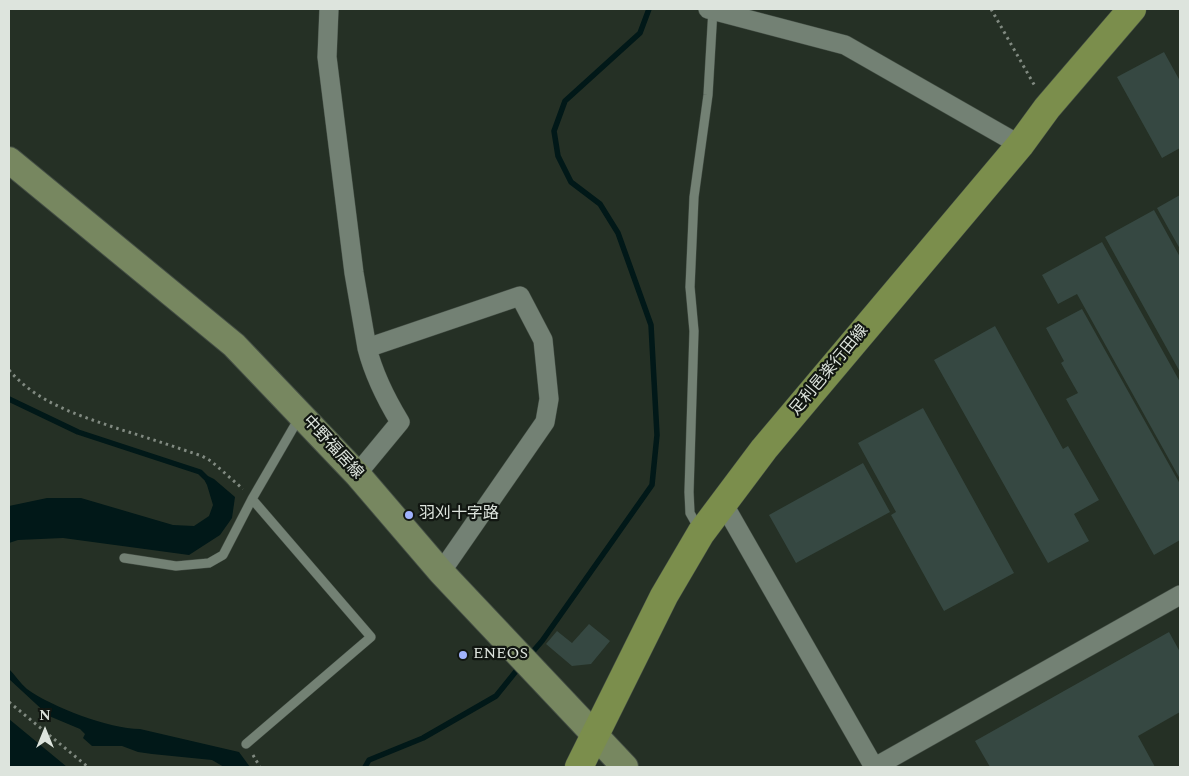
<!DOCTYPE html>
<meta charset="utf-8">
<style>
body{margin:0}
#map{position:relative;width:1189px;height:776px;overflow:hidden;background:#253025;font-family:Spectral,serif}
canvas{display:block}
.frame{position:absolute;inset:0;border:10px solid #dde4dd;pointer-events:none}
.north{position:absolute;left:20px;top:706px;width:50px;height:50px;-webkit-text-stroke:4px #111611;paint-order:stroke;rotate:0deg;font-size:14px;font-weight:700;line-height:20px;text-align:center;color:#dde4dd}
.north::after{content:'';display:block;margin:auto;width:18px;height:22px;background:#dde4dd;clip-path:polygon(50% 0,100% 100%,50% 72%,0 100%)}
</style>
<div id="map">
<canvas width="1189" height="776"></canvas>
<div class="frame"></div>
<div class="north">N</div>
</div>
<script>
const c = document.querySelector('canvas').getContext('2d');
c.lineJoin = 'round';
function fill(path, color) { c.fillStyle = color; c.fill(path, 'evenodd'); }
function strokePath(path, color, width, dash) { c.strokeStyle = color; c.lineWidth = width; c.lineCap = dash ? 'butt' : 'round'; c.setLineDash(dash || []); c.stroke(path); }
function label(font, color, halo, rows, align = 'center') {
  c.font = font + ' Spectral,"Noto Sans JP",serif'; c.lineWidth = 4.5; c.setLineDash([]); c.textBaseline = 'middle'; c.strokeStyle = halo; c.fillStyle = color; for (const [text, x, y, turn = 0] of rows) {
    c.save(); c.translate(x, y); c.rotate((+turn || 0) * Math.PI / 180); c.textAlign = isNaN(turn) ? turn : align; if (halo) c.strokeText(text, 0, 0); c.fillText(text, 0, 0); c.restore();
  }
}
const water = new Path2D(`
 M200,472L214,479L235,497L232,518L220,535L189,555L63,538L18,540L9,543V506L47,498H81L173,525L194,526L209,516L213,505L207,485Z
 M9,669C15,675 20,683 27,689C52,707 109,729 140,729L239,752L250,767H224L212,760L152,754L138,752L122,746H92L83,738L85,734L80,729L49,716L9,679Z
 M9,719L67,767H10L9,766Z`);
const stream = new Path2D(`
 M9,399L78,432L200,472L205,477
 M529,656L542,641L652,485L657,435L651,325L618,233L600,204L571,182L558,156L554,131L565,101L640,33L649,9
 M365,767L369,760L423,738L496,696L521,665`);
const building = new Path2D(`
 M1164,52L1180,81V148L1162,158L1117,77Z
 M1180,195V249L1157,208Z
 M1154,210L1180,257V372L1105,237Z
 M1102,242L1180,382V479L1077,294L1058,304L1042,275Z
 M1082,309L1180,484V540L1154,555L1066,399L1078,393L1061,363L1064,361L1046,328Z
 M995,326L1063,449L1068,446L1099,500L1074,514L1089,541L1048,563L934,360Z
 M923,408L1014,573L944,611L891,515L896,512L858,443Z
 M863,463L890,512L796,563L769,515Z
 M589,624L610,641L591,664L572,666L546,644L557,631L572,643Z
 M1169,632L1180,652V712L1138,736L1155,767H990L975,741Z`);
const path = new Path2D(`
 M991,9L1036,88
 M9,370C38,404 81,416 122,430C149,438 175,447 202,456L211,461L243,489
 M9,702L88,767
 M253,755L260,767`);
const service = new Path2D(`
 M699,529L690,513L689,492L694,331L690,287L694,197L708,95L713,9
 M124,558L176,566L209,563L223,555L252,499L299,418
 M246,744L371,637L252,499`);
const minor = new Path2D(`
 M329,9L327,57L354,273L367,348C374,375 386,399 400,422L357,474
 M708,9L845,45L1020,145
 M367,348L520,296L543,340L549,399L545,422L441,572
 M723,503L874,767
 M875,767L1180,595`);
const secondary = new Path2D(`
 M9,160L234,345L357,474L441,572L625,767`);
const primary = new Path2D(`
 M579,767L664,596L701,533L764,449L1020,145L1047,108L1132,9`);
const markers = [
 [409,515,5,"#a0b3fd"],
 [463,655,5,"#a0b3fd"]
];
const streetNames = [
 ["足利邑楽行田線",830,371,-50],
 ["中野福居線",332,448,47]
];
const poiNames = [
 ["羽刈十字路",419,515],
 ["ENEOS",473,655]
];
fill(water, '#011818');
strokePath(stream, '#011818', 5.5);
fill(building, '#364842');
strokePath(service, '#434d44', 10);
strokePath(minor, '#434d44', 20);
strokePath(secondary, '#434d44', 28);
strokePath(primary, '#434d44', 29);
strokePath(path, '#818a81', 3, [2.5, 4]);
strokePath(service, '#738174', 9);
strokePath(minor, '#738174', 19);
strokePath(secondary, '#778760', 26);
strokePath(primary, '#7b8e4c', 28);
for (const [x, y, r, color] of markers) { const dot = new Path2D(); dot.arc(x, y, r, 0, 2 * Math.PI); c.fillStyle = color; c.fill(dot); strokePath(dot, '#111611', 2); }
label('16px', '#dde4dd', '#111611', streetNames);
label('16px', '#dde4dd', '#111611', poiNames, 'left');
</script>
